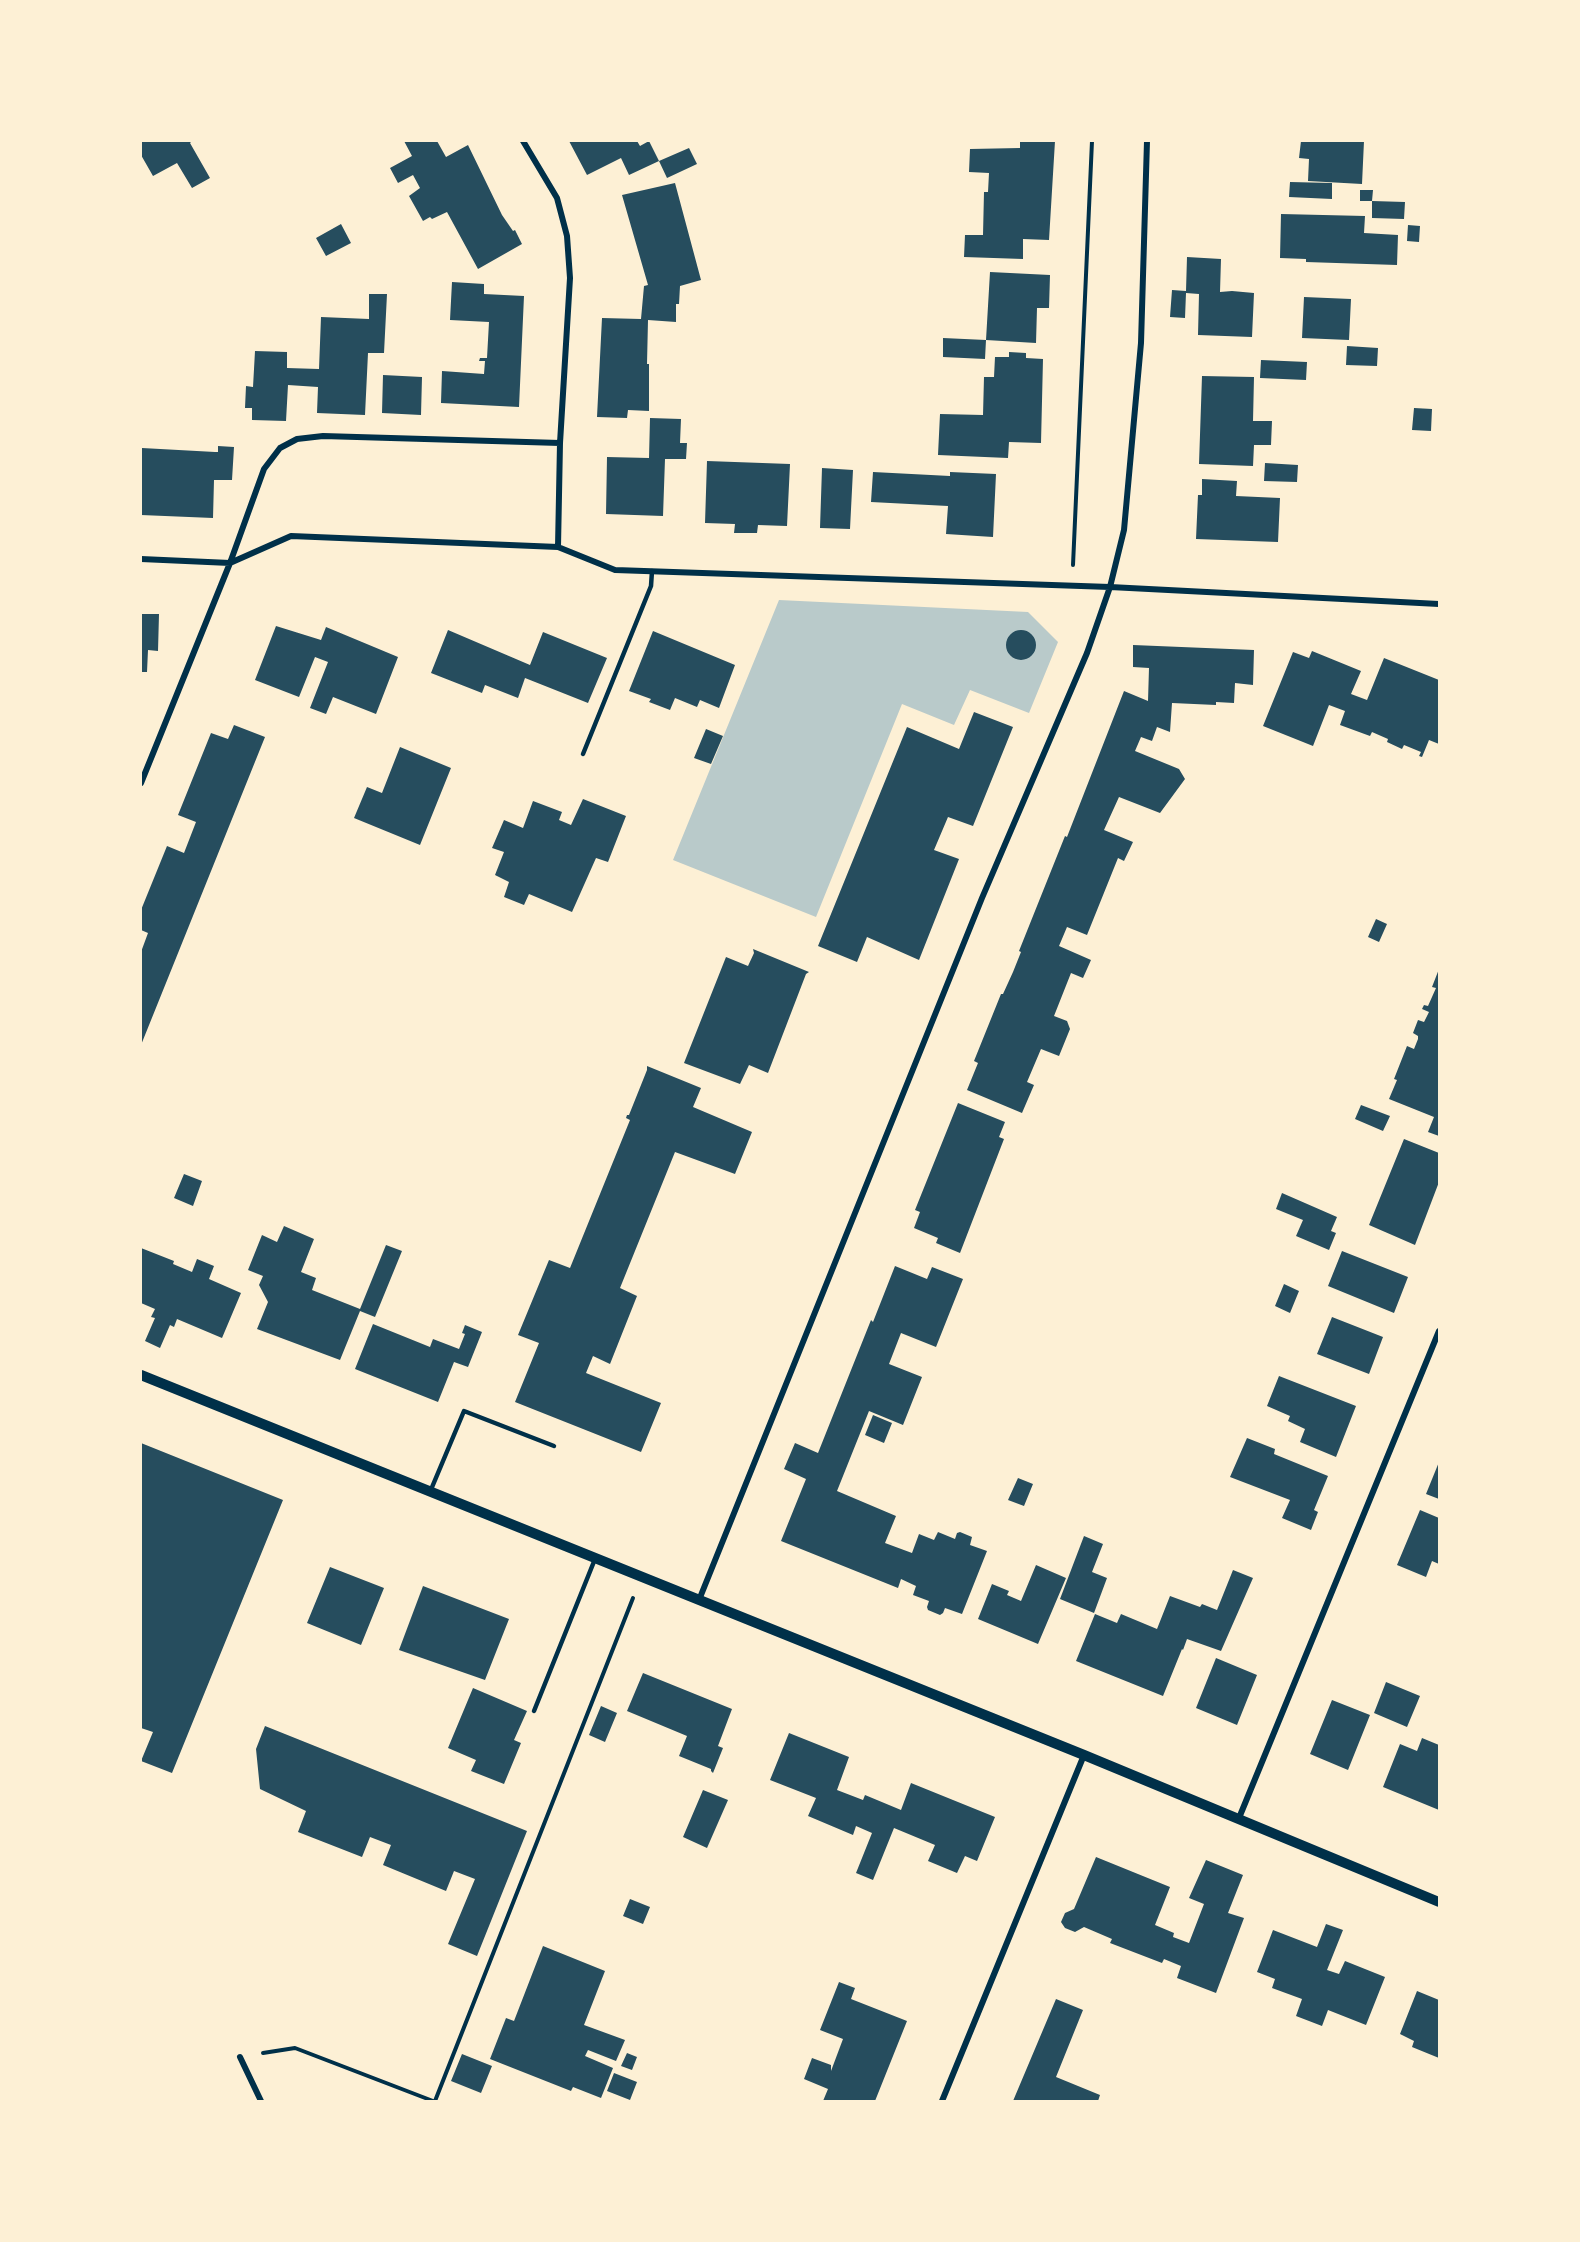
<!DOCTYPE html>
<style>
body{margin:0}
#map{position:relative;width:1580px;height:2242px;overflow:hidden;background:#fdf0d5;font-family:"Alegreya Sans",sans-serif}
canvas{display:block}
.frame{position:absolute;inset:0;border:142px solid #fdf0d5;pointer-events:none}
</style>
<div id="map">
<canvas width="1580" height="2242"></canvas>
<div class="frame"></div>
</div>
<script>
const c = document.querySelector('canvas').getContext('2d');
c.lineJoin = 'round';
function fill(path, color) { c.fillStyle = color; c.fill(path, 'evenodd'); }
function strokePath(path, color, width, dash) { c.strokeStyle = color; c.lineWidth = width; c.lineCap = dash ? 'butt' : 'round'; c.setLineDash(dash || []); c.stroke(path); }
const green = new Path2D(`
 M779,600L1028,612L1058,642L1029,713L970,690L954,725L902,704L816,917L673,860Z`);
const building = new Path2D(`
 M141,141H192L190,143L210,178L192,188L177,163L153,176L141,155Z
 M404,141H437L446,157L468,145L502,215L513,231L515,230L522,244L478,269L447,212L432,219L430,217L423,221L409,196L420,188L413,175L398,183L390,168L412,156Z
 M569,141H637L640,146L649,141L659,161L629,175L621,158L587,175Z
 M1020,141H1055L1049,240L1023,239V259L964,257L965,235H983L984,192H988L989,173L969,172L970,149L1020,148Z
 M1301,141H1364L1362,184L1308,181L1309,159L1299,158Z
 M689,148L697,164L667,178L659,161Z
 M1290,182L1332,183V199L1289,197Z
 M675,183L701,280L680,286L679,304H676V322L648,320L647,364H649V411L628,410L627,418L597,417L602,318L641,319L644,286L648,285L622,195Z
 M1360,190H1373L1372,201H1360Z
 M1372,201L1405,202L1404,219L1372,218Z
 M1281,214L1365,216L1364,233L1398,235L1397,265L1306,262V259L1280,258Z
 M341,224L351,243L326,256L316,238Z
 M1408,225L1420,226L1419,242L1407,241Z
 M1187,257L1221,259L1220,292L1232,291L1254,293L1252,337L1198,335L1199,294L1186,293L1185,318L1170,317L1172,290L1186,291Z
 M990,272L1050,275L1049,308H1037L1036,343L986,340Z
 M452,282L484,284V294L524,296L519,407L441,403L442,371L484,374L485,361H479L480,358H487L489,322L450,320Z
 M369,294H387L384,353H368L365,415L317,413L318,387L288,385L286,421L252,420V408H245L246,386L253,387L255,351L287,352V368L319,369L321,317L369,319Z
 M1304,297L1351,299L1349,340L1302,338Z
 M943,338L986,340L985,359L943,357Z
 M1347,346L1378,348L1377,366L1346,365Z
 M1009,352L1026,353V358L1043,359L1041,443L1009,442L1008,458L938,455L940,414L983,415L984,377H994L995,357H1009Z
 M1261,360L1307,362L1306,380L1260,378Z
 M383,375L422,377L421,415L382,413Z
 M1202,376L1254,377L1253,421H1272L1271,445H1254L1253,466L1199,464Z
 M1414,408L1432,409L1431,431L1412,430Z
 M650,418L681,419L680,443H687L686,459H665L663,516L606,514L607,457L649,458Z
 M218,446L234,447L232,480H214L213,518L141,515L142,448L215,452H218Z
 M707,461L790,464L787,526L758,525L757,533H734L735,524L705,523Z
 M1265,463L1298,465L1297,482L1264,481Z
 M822,468L853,470L850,529L820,528Z
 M873,472L950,476V472L996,474L993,537L946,534L948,506L871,502Z
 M1202,479L1237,481L1236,496L1280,498L1278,542L1196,539L1198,495H1202Z
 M141,614H159L158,651L148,650L147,672H141Z
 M276,626L321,640L326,627L398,657L376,714L333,697L326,714L310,708L328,662L315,657L299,697L255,680Z
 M448,630L530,665L543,632L607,658L588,703L525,678L518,698L485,685L482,693L431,673Z
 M1006 645a15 15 0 1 1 30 0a15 15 0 1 1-30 0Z
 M653,631L735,665L719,708L700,700L697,707L675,698L670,710L649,702L651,699L629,691Z
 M1133,645L1254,650L1253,685L1235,683L1234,703L1216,702V705L1172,703L1170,732L1157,727L1152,741L1141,737L1135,751L1179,769L1185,779L1160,813L1119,797L1104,830L1133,842L1124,861L1118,858L1087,935L1067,927L1059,946L1091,960L1083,978L1071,973L1054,1016L1067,1021L1070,1029L1059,1056L1041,1049L1027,1082L1034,1085L1022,1113L967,1090L978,1063L974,1061L1001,994H1003L1013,972L1021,952L1019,951L1065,836L1067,837L1124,691L1148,701L1149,668L1133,667Z
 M1312,651L1361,671L1351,694L1367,700L1384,658L1439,680V744L1429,740L1422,757L1419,756L1421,752L1404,745L1402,749L1387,742L1388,739L1372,732L1370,736L1340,725L1345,711L1329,705L1313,746L1263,726L1293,652L1309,658Z
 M974,712L1013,727L973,826L948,817L934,850L959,859L919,960L867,937L857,962L818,946L907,727L959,749Z
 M234,725L265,737L141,1045V952L148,933L141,930V910L167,846L184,853L196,822L178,815L211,733L228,739Z
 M706,729L723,736L711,764L694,758Z
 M400,747L451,768L420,845L354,818L367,787L382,793Z
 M583,799L626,816L608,862L596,858L572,912L529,894L524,905L504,897L509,882L495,875L504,852L492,848L504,820L523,828L533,801L562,812L559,820L571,825Z
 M1376,919L1387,924L1379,942L1368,937Z
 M753,949L809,972L806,974L768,1073L749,1065L740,1084L684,1063L726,957L748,966L754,953Z
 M1439,969V1136L1428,1132L1434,1117L1389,1099L1397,1080L1394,1079L1407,1046L1414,1049L1418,1039V1036L1413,1033L1418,1020L1424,1022L1429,1012L1422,1009L1424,1005L1428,1006L1436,988L1432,987Z
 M647,1066L701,1088L693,1107L752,1132L735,1174L675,1152L620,1288L637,1296L610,1364L593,1356L586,1373L661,1403L641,1452L515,1402L539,1343L518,1335L549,1260L570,1268L630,1120L626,1118L627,1115H629L647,1070Z
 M958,1103L1005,1122L999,1137L1004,1139L960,1253L936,1243L938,1238L914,1228L920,1212L915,1210Z
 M1361,1105L1390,1116L1383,1131L1355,1119Z
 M1404,1139L1439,1153V1182L1415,1245L1369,1225Z
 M184,1174L202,1181L193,1206L174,1198Z
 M1282,1193L1337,1217L1331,1231L1336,1233L1329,1250L1296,1236L1303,1220L1276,1209Z
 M284,1226L314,1239L301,1272L316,1278L312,1290L360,1309L386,1245L402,1251L375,1317L360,1311L340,1360L257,1329L268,1302L259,1285L263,1276L248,1270L262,1235L277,1242Z
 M141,1248L174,1261L173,1264L192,1272L197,1259L214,1266L209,1279L241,1293L222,1338L177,1319L174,1327L170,1325L160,1348L145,1341L155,1318L151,1317L155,1309L141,1303Z
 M1342,1251L1408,1277L1394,1313L1328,1286Z
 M895,1266L927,1279L932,1267L963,1279L936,1347L901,1333L889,1364L922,1377L903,1425L869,1411L837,1491L896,1516L885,1543L912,1553L919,1534L934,1540L938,1532L955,1539L957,1533L960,1532L972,1537L970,1545L987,1551L962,1614L945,1608L943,1613L940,1615L928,1610L927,1607L929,1601L913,1595L916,1586L901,1579L898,1588L781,1541L806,1479L784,1469L795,1443L818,1453L871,1320L873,1322Z
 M1284,1284L1299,1291L1290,1313L1275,1306Z
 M1332,1317L1383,1337L1369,1374L1317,1354Z
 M373,1324L430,1347L433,1339L459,1349L465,1334L462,1333L465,1325L482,1332L468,1367L454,1362L438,1402L355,1369Z
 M1279,1376L1356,1406L1336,1457L1300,1442L1305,1429L1288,1421L1290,1416L1267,1406Z
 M873,1415L892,1423L884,1443L865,1435Z
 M1247,1438L1275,1449L1274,1454L1328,1476L1314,1510L1318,1512L1311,1530L1282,1518L1290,1500L1230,1477Z
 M141,1443L283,1500L172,1773L141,1761L153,1732L141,1728Z
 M1439,1462V1499L1426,1494Z
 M1018,1478L1033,1484L1024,1506L1008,1500Z
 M1420,1510L1439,1518V1564L1432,1561L1426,1577L1397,1565Z
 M1084,1536L1103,1544L1092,1572L1107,1578L1094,1613L1060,1599Z
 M1036,1565L1066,1578L1038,1644L978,1619L992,1584L1009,1591L1007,1595L1021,1601Z
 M330,1567L384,1588L361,1645L307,1623Z
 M1233,1570L1253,1578L1221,1651L1187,1639L1183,1650L1182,1649L1163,1696L1076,1661L1095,1614L1117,1623L1121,1614L1157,1629L1170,1596L1200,1607L1202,1604L1217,1610Z
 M423,1586L509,1619L485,1680L399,1650Z
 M1216,1658L1257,1675L1237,1725L1196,1708Z
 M643,1673L732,1709L718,1746L723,1748L713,1773L711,1771V1769L679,1756L687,1736L627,1711Z
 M1386,1682L1420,1696L1407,1727L1374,1713Z
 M473,1688L527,1711L514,1740L521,1743L504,1784L471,1771L476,1760L448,1748Z
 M1332,1700L1370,1715L1348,1770L1310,1754Z
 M601,1706L617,1713L605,1742L589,1735Z
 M265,1726L527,1831L477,1956L448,1944L475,1879L454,1871L446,1891L383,1865L391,1845L370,1837L362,1857L298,1832L306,1811L260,1789L256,1749Z
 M789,1733L849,1757L837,1790L863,1800L865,1795L901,1810L911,1783L995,1817L977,1861L965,1856L957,1873L928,1861L935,1845L894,1828L873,1880L856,1873L872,1833L856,1826L853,1835L808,1816L816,1798L770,1780Z
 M1422,1738L1439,1745V1810L1383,1787L1400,1744L1417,1751Z
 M703,1790L728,1800L707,1848L683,1837Z
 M1096,1857L1170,1887L1155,1925L1174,1933L1173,1937L1189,1943L1204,1904L1189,1898L1206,1860L1243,1875L1228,1913L1244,1918L1216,1993L1177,1978L1181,1966L1164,1959L1162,1963L1110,1943L1112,1939L1084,1927L1075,1932L1065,1928L1061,1922L1065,1913L1074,1909Z
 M630,1899L650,1907L643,1924L623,1916Z
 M1326,1924L1343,1930L1327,1970L1339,1974L1345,1961L1385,1977L1366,2025L1328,2010L1322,2026L1296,2016L1302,1999L1272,1988L1275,1979L1257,1972L1273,1930L1317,1947Z
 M543,1946L605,1971L584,2025L625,2040L616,2061L588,2050L585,2056L613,2068L601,2098L573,2087L571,2091L490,2059L506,2018L514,2021Z
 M839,1982L855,1988L851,1999L907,2021L875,2101H823L828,2089L804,2079L812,2058L831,2065V2071L843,2039L820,2030Z
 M1417,1991L1439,2000V2058L1412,2047L1414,2041L1400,2034Z
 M1056,1999L1083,2010L1056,2077L1100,2095L1098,2101H1013Z
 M627,2053L637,2057L632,2070L621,2066Z
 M462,2054L492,2066L481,2093L451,2081Z
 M614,2073L637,2082L630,2100L607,2091Z`);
const path = new Path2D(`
 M1073,565L1092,141
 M263,2053L295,2048L433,2101
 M435,2101L633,1598`);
const service = new Path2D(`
 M583,754L651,586L652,571
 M430,1492L464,1411L554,1446
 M534,1711L595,1559`);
const minor = new Path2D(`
 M523,141L557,198L567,236L570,278L560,443L558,547
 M141,559L230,563L291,536L558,547L615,570L1110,587L1439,604
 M141,783L230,563L264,469L280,448L297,439L323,436L560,443
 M699,1600L982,898L1087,653L1110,587L1124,530L1141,343L1147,141
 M1239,1818L1439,1331
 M240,2057L261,2101
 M942,2101L1084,1755`);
const tertiary = new Path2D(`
 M141,1375L1084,1755L1439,1902`);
fill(green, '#b9caca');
fill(building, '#264d5e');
strokePath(path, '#003049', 4);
strokePath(service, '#003049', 4.5);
strokePath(minor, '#003049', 6);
strokePath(tertiary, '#003049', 10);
</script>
